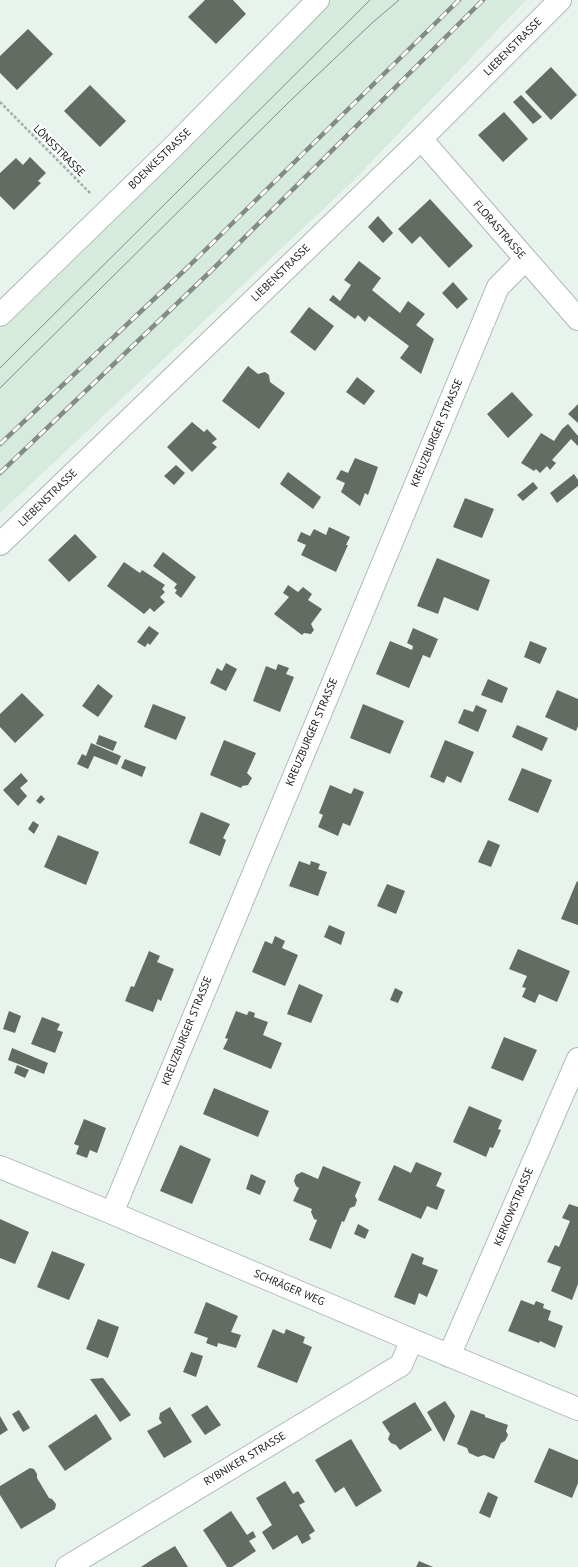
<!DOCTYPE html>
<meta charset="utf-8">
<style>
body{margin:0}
canvas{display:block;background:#e7f3ec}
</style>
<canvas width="578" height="1567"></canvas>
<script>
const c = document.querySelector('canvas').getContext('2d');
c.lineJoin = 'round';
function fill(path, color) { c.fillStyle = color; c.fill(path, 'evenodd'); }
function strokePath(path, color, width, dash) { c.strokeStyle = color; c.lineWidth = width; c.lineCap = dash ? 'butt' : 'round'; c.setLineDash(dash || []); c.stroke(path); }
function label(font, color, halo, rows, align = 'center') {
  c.font = font + ' "PT Sans",sans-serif'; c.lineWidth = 4; c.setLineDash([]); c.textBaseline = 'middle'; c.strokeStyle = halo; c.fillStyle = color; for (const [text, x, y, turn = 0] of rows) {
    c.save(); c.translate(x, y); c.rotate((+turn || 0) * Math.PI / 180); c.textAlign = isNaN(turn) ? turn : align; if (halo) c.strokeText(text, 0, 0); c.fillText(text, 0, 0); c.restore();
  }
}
const built = new Path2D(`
 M330,0H526L353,181L0,513V330Z`);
const building = new Path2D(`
 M205,0H233L246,14L216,44L188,17Z
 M28,29L53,54L17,90L0,73V56Z
 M551,67L577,95L551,120L525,92Z
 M90,85L126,121L100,147L64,111Z
 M521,95L542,117L533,124L513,102Z
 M504,112L528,139L503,162L478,135Z
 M30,157L46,173L38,181L41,183L14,210L0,196V173L16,158L23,165Z
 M430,199L473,246L449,268L420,236L412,244L398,229Z
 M378,216L393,233L383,243L368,227Z
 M359,261L381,278L372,290L400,313L408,301L425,314L416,325L434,339L421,374L400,358L409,346L369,316L365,322L358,315L355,319L329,300L333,295L340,301L351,285L344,280Z
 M453,282L468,299L457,309L442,293Z
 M309,307L334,326L315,351L290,332Z
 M248,366L258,374L265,372L269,375L270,382L285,393L259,429L222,401Z
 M357,377L375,391L364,405L346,392Z
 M512,392L533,415L508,438L487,414Z
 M578,404V423L568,414Z
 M192,422L204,432L207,429L217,439L212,443L217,447L192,472L167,447Z
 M568,424L578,436V446L571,439L552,460L556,463L550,470L547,466L540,473L536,469L534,471L521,463L541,433L554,441L562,429Z
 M355,458L378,467L368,495L365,493L360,506L341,492L345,483L336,479L341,470L348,473Z
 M176,465L185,473L174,485L164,476Z
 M288,472L321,497L313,509L280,484Z
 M574,474L578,480V486L557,503L550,493Z
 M533,482L538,488L523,501L517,495Z
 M465,498L494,509L482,538L453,527Z
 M329,527L350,537L346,545H348L336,572L301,555L306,545L297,541L301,532L310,536L314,529L326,535Z
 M75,534L97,557L69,582L48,560Z
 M163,552L196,577L181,598L175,593L177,590L174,588L177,584L153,566Z
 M437,558L490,580L478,611L444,597L438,614L417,606Z
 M124,562L140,573L142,570L165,585L162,589L165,592L160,597L165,602L154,612L150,608L144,614L107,586Z
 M288,585L298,592L303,587L312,594L308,600L322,609L311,624L314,630L311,634L304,633L302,635L274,614L289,597L283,593Z
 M149,626L159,633L150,645L148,643L145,647L137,642Z
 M413,628L438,639L430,658L423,655L409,688L376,674L390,641L412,650L413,646L407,643Z
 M530,641L547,648L540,664L524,657Z
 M226,663L237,669L226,691L210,683L217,668L222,671Z
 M278,664L289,668L286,674L294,677L280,712L253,701L266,666L276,670Z
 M488,679L508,688L502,703L481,695Z
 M98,684L113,696L98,717L82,706Z
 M557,690L578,699V726L576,731L545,717Z
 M22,693L44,715L15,743L0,727V714Z
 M153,704L186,717L176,740L144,727Z
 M363,704L404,721L390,754L350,738Z
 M476,705L487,710L478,732L458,723L464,709L473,712Z
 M517,725L548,738L542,751L512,737Z
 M99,735L117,742L113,751L96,744Z
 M224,740L256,753L247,773L252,778L248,785L242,786L241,788L210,775Z
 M445,740L474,752L461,783L447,776L444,783L430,777Z
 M91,743L121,756L117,765L94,756L88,769L77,764L82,754L86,756Z
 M125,759L146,767L142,777L121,768Z
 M522,768L552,780L538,813L508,800Z
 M21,773L28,781L20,788L27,796L18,806L3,790Z
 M330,785L351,794L354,788L364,792L350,826L343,823L338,836L318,827L323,815L319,813Z
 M41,795L45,799L40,804L36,801Z
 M201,812L230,824L223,838L226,840L220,856L189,843Z
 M33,821L39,825L34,834L28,829Z
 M58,835L99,852L86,885L44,867Z
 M488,840L500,845L491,867L478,862Z
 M299,861L310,865L311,861L320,864L318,869L327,872L318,896L289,886Z
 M577,881L578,882V925L561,919Z
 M387,884L405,891L396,914L377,906Z
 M329,925L345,932L341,945L324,937Z
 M275,936L285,941L282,948L298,955L285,986L252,972L265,941L272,944Z
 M518,949L570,971L557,1002L539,994L535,1003L522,997L526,988L522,987L527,976L509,969Z
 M149,951L160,956L157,962L174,969L161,1001L158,999L153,1012L125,1001L131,986L134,987Z
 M299,984L323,995L311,1023L287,1014Z
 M395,988L403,992L398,1003L390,1000Z
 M9,1011L21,1016L15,1033L3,1029Z
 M236,1011L247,1015L249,1011L255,1013L254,1017L268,1022L263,1035L282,1043L271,1069L223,1049L228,1039L225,1038Z
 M42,1017L60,1024L57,1030L63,1032L55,1053L31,1044Z
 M504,1037L537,1050L523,1081L491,1068Z
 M12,1048L48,1063L44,1074L8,1060Z
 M17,1065L29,1070L25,1078L14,1073Z
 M214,1088L269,1111L258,1137L203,1114Z
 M469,1106L502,1120L498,1129L501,1130L493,1148L490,1147L486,1157L453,1142Z
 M84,1119L106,1128L97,1153L90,1150L87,1158L76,1154L79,1146L74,1144Z
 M180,1145L211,1159L192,1204L160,1191Z
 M416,1162L442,1173L436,1186L445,1190L437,1210L427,1206L421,1219L378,1200L394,1165L411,1173Z
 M323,1166L361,1182L355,1196L357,1200L355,1206L350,1208L344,1222L342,1221L331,1249L309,1240L317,1220L314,1219L311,1212L312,1209L293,1201L299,1188L296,1186L294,1181L296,1175L302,1172L318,1179Z
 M251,1174L266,1181L260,1195L246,1189Z
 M569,1204L578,1207V1284L572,1300L551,1291L561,1267L547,1262L555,1245L559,1247L570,1221L562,1218Z
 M0,1219L29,1232L15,1264L0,1258Z
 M358,1224L369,1230L365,1239L354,1234Z
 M52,1251L85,1264L69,1300L37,1287Z
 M412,1253L424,1258L422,1264L438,1270L427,1297L419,1293L415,1305L394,1297Z
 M521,1300L534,1305L536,1301L544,1304L543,1308L551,1311L548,1320L563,1326L555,1348L540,1341L539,1343L508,1331Z
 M206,1302L238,1316L231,1332L241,1335L236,1348L218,1343L217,1347L206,1343L208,1338L194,1333Z
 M98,1319L119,1327L108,1358L86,1349Z
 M273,1329L284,1334L286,1329L305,1337L303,1343L312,1347L297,1383L257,1367Z
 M191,1352L203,1356L196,1377L183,1372Z
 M103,1378L131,1415L120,1422L90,1379Z
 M445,1401L455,1416L444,1442L427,1412Z
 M415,1402L432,1430L400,1450L396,1445L391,1443L388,1439L390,1434L382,1422Z
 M207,1405L221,1425L205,1435L191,1415Z
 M170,1407L192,1442L164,1458L147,1431L162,1423L159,1419L160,1413Z
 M19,1410L30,1428L23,1432L12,1414Z
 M471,1410L485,1415V1417L508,1425L506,1431L508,1435L505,1441L501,1443L494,1459L484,1455L478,1457L469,1453L467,1448L457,1444Z
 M96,1414L112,1439L65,1471L48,1446Z
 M0,1416L8,1430L0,1435Z
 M351,1439L382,1491L356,1507L344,1487L335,1493L315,1460Z
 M549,1448L578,1460V1483L572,1498L534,1482Z
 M30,1468L34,1469L37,1474V1478L49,1498L52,1499L56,1504L55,1509L21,1529L0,1495V1486Z
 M285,1481L293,1494L298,1491L305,1502L299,1505L315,1531L309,1535L311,1539L302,1544L297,1535L273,1550L262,1532L272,1525L256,1498Z
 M488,1492L498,1497L490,1518L479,1513Z
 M231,1511L247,1535L253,1531L256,1537L249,1541L256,1551L232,1567H227L203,1530Z
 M175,1546L188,1567H141L153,1559Z
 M419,1561L433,1567H416Z`);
const path = new Path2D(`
 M0,102L91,194`);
const minor = new Path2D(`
 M421,139L578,319
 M0,315L171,149L318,0
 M0,544L421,139L560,0
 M0,1167L112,1213L412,1340L578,1409
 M112,1213L498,287L525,260
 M449,1356L578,1059
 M67,1567L401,1365L412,1340`);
const tram = new Path2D(`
 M0,368L370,0
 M0,388L290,101L372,23L399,0`);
const rail = new Path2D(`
 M0,444L188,267L459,0
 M0,473L212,270L483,0`);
const streetNames = [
 ["LIEBENSTRASSE",513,47,-45],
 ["LÖNSSTRASSE",59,151,45],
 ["BOENKESTRASSE",160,159,-44],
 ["FLORASTRASSE",499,230,49],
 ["LIEBENSTRASSE",281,273,-44],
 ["KREUZBURGER STRASSE",437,433,-67],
 ["LIEBENSTRASSE",48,498,-44],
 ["KREUZBURGER STRASSE",312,732,-67],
 ["KREUZBURGER STRASSE",187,1031,-68],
 ["KERKOWSTRASSE",514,1207,-67],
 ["SCHRÄGER WEG",289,1288,23],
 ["RYBNIKER STRASSE",245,1459,-31]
];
fill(built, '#d6eade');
fill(building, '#646b62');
strokePath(minor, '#adb9b2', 24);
strokePath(path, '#a4ada8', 2.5, [3, 2]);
strokePath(minor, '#fff', 22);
strokePath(tram, '#838b87', 1);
strokePath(rail, '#838b87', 4.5);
strokePath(rail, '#fff', 3, [9]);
label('11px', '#191d1b', '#fff', streetNames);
</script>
